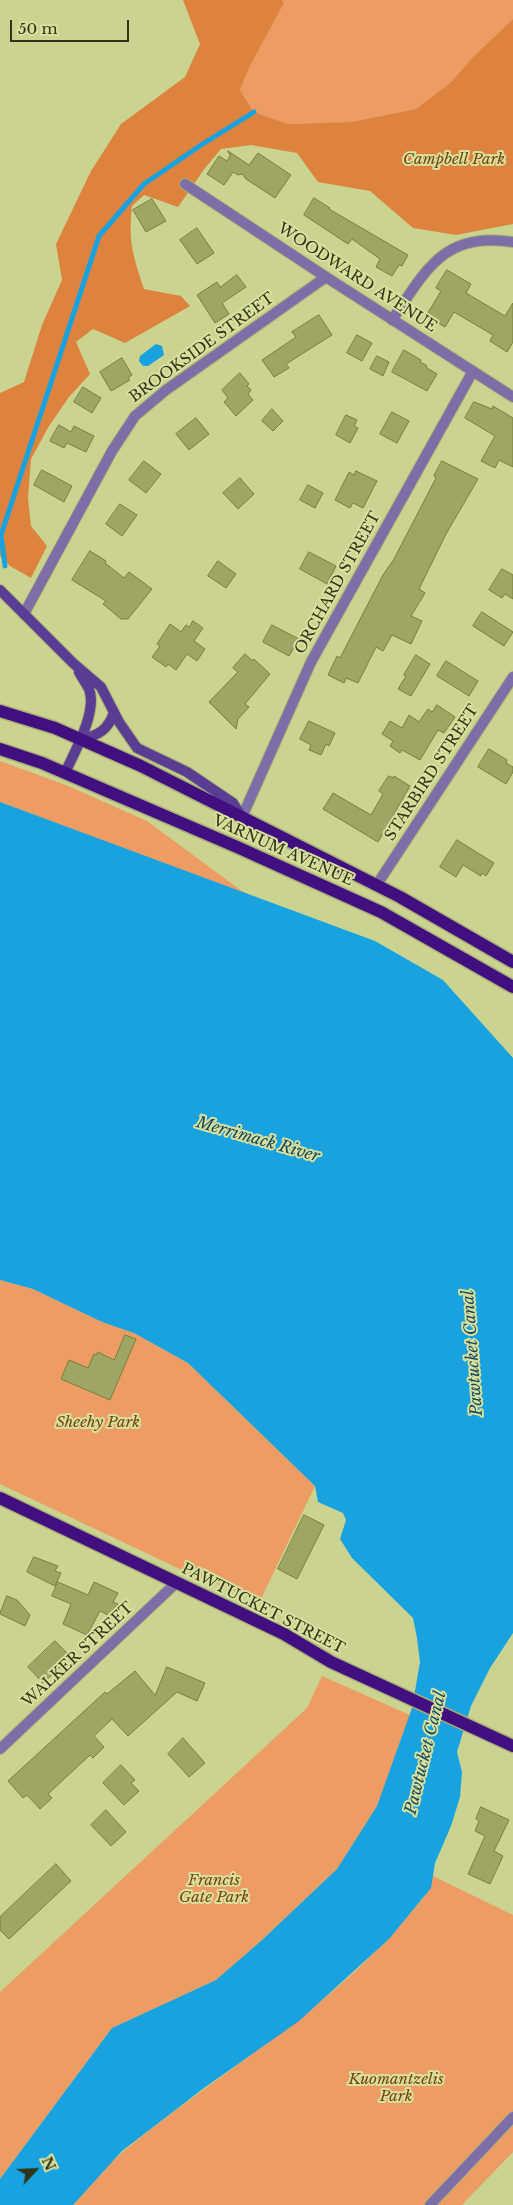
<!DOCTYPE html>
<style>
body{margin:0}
#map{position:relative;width:513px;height:2205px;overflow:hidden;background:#cad490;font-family:"Libre Baskerville",serif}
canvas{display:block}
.north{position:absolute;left:10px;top:2145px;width:50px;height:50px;-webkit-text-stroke:4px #d7e19d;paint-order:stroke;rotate:65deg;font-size:14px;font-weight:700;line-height:20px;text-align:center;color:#303419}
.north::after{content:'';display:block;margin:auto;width:18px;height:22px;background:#303419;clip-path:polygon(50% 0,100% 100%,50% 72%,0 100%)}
.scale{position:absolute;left:10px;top:20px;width:119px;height:22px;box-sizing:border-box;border:2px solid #303419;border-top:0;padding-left:6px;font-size:15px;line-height:18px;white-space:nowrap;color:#303419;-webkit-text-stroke:4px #d7e19d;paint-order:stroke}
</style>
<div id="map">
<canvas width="513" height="2205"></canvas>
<div class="north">N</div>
<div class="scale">50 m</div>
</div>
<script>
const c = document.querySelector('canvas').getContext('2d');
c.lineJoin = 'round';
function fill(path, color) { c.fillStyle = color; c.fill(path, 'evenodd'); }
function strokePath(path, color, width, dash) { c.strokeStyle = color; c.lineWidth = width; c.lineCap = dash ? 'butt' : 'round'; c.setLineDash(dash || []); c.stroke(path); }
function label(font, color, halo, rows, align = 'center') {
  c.font = font + ' "Libre Baskerville",serif'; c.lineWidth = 4; c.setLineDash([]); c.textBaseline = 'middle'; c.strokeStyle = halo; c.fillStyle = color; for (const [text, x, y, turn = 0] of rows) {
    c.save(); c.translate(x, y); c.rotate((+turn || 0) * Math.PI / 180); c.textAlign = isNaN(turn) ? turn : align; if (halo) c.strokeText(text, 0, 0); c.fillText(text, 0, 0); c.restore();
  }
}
const green = new Path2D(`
 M282,0H513V19L472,58L451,82L416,109L351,122L288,124L254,112L240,90L250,66L284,3Z
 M0,761L66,785L147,821L246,894L0,802Z
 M0,1280L33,1289L102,1322L134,1333L188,1363L315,1486L260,1601L184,1571L0,1484Z
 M322,1676L410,1715L377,1806L337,1869L262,1940L216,1980L112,2028L0,2179V1992L307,1708Z
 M433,1876L513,1915V2152L462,2205H73C90,2187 106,2165 125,2150C219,2072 329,2011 407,1917C418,1904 430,1893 433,1876Z`);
const forest = new Path2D(`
 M183,0H282L284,3L250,66L240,90L254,112L288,124L351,122L416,109L451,82L472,58L513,19V224L456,235L413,228L370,191L318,182L297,153L251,145L221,149L205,168L178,207L144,195L132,206C128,242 133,255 144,289L181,296L190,306L125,343L93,329L76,342L90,374L69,397L49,426L31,459L28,498L31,526L47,546L31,578L10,566L0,556V393L24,382L42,325L62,280L56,244L91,171L121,124L185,77L200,44Z`);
const water = new Path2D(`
 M156,344L162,346L164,355L148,366H143L139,361L140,356Z
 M0,802L375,941L443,980L513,1058V1633L490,1668L471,1706L457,1752L462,1772L460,1797L451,1826L435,1863L431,1888L389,1939L299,2021L204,2088L122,2151L73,2205H0V2179L112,2028L216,1980L262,1940L337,1869L377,1806L412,1708L420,1662L417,1638L413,1618L352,1558L340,1539L346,1520L343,1513L318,1502L315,1486L188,1363L134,1333L102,1322L33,1289L0,1280Z`);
const stream = new Path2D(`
 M5,566L1,535L99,236L144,184L201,145L254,112`);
const building = new Path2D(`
 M228,151L249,165L258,153L291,175L275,198L246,179L242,174L238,175L233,172L224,185L207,174L219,156L227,161L230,156Z
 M314,198L330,208L329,209L408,255L402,266L399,265L392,276L376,267L380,259L352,239L348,244L304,215Z
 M152,199L166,221L146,232L133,210Z
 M197,228L214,253L197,264L180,240Z
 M447,270L471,284L466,293L505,316L513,303V342L507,352L490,341L493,335L454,312L445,327L426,316L441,291L436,288Z
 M237,275L246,287L222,303L229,314L215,323L197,295L217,282L220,287Z
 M319,315L332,335L286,364L289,368L274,377L262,360L296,337L292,332Z
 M357,335L372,343L362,361L347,353Z
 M404,350L421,360L420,362L426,365L427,368L437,374L427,391L392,372Z
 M377,356L389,362L383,376L370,369Z
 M122,358L132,375L128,378L130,380L111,391L100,372Z
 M240,373L249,384L247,386L251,390L248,394L253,400L236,416L224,402L228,398L222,390Z
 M83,387L101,398L92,413L74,402Z
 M474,402L492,409L493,406L513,418V467L499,460L495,468L481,461L495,436L465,418Z
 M272,409L283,421L273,431L262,421Z
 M392,412L409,421L397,443L380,434Z
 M346,415L357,420L354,426L358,428L350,443L336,435Z
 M196,418L209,434L189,450L176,434Z
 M59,425L71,432L74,426L94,436L86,452L67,443L64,448L50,441Z
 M144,461L161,474L146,493L129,480Z
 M442,461L478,479L446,534L419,589L425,593L411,616L422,621L411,644L392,635L383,651L376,647L358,683L346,678L344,683L328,675L337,656L340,658L383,575L394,559L436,478L434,476Z
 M42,470L72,486L64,502L34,485Z
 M356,471L377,481L363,508L353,503L350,508L335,500L349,472L354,475Z
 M240,478L254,494L238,509L223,493Z
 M308,485L323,493L315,508L300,500Z
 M120,504L137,515L122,536L106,524Z
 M90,551L106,561L105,563L124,578L129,572L152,589L128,619H121L103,604L106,601L72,580Z
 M309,552L336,566L327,584L300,569Z
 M218,561L236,574L226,588L208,576Z
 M502,569L513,575V599L505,594L502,598L489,590Z
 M482,612L513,632L504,646L473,626Z
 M193,621L203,628L194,641L205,649L197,661L187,654L176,670L168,664L166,667L152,657L160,646L157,644L170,624L181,632L186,625L189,627Z
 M272,625L299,639L289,656L263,642Z
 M245,654L253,661L254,659L270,674L245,704L249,707L238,719L236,729L209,702L238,672L233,668Z
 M416,655L430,664L411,696L398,689L406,676L404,675Z
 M446,661L478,681L469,696L437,676Z
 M437,705L455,717L444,733L438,730L420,760L402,750L400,753L390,746L393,741L382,734L390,721L402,728L409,715L419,722L428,709L432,712Z
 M309,721L335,733L329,746L326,744L321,755L309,750L311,745L300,739Z
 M489,749L507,760L506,763L513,767V772L506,784L478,767Z
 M389,776L393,778L394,776L410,786L378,842L323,809L333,793L371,815L383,794L379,791Z
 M457,840L494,863L486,876L482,873L481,876L463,865L456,877L440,867Z
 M125,1335L136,1339L110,1400L61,1379L69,1360L88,1368L94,1354L96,1355L98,1352L114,1360Z
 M304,1515L324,1525L297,1579L278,1569Z
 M34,1557L58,1566L55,1571L61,1573L55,1586L27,1572Z
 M58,1582L88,1595L94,1582L118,1593L113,1602L118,1604L112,1617L100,1611L87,1635L63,1624L71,1604L52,1596Z
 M7,1596L17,1600L30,1615L25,1626L0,1614Z
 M55,1641L71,1657L43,1683L28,1667Z
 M167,1667L205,1683L197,1701L177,1692L128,1736L112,1719L94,1736L104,1747L93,1758L90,1755L48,1794L52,1798L40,1809L27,1795L23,1798L8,1781L105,1692L107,1694L135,1671L155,1695Z
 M183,1738L205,1763L189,1777L168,1754Z
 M121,1765L135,1780L131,1783L139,1791L124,1805L103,1783Z
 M481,1807L509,1820L494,1851L503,1856L490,1884L468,1874L485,1836L475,1831L479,1821L476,1819Z
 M106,1810L126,1832L111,1846L91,1825Z
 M56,1864L71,1881L9,1939L0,1930V1917Z`);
const minor = new Path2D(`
 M185,184L326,277L513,397
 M392,320C426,270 444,231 513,242
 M24,614L112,451L135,416L166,390L326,277
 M242,817L311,662L473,371
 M376,886L513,677
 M430,2205L513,2117`);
const tertiary = new Path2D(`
 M0,1749L176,1583`);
const secondary = new Path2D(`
 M0,590L73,663L101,687L119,722L137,748L187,772L233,803L242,817
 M80,740C98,735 108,731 114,712
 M65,773C74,753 98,711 89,689C86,683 82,678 79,672`);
const primary = new Path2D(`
 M0,711L55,728L141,766L400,897L513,962
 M0,749L42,763L237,847L381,912L513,987
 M0,1498L284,1634L331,1662L513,1746`);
const parkNames = [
 ["Campbell Park",454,160],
 ["Sheehy Park",98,1423],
 ["Francis",214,1881],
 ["Gate Park",214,1898],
 ["Kuomantzelis",396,2080],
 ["Park",396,2097]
];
const streetNames = [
 ["WOODWARD AVENUE",357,278,33],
 ["BROOKSIDE STREET",202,348,-36],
 ["ORCHARD STREET",338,583,-61],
 ["STARBIRD STREET",432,773,-57],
 ["VARNUM AVENUE",283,851,24],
 ["PAWTUCKET STREET",263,1609,27],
 ["WALKER STREET",78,1655,-43]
];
const waterNames = [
 ["Merrimack River",258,1140,16],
 ["Pawtucket Canal",473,1353,-94],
 ["Pawtucket Canal",426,1753,-76]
];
fill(green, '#ed9d64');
fill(forest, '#dd833e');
fill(water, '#18a2df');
strokePath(stream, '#18a2df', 5);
fill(building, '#9da664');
strokePath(building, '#777f3e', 1);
strokePath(minor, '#a8b176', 12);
strokePath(tertiary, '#a8b176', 12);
strokePath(secondary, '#a8b176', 12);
strokePath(primary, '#a8b176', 15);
strokePath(minor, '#7d6ea8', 10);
strokePath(tertiary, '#7d6ea8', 10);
strokePath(secondary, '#593d93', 10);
strokePath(primary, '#420f81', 12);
label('italic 15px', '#793e09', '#d7e19d', parkNames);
label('15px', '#303419', '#d7e19d', streetNames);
label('italic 16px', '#164760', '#d7e19d', waterNames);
</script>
